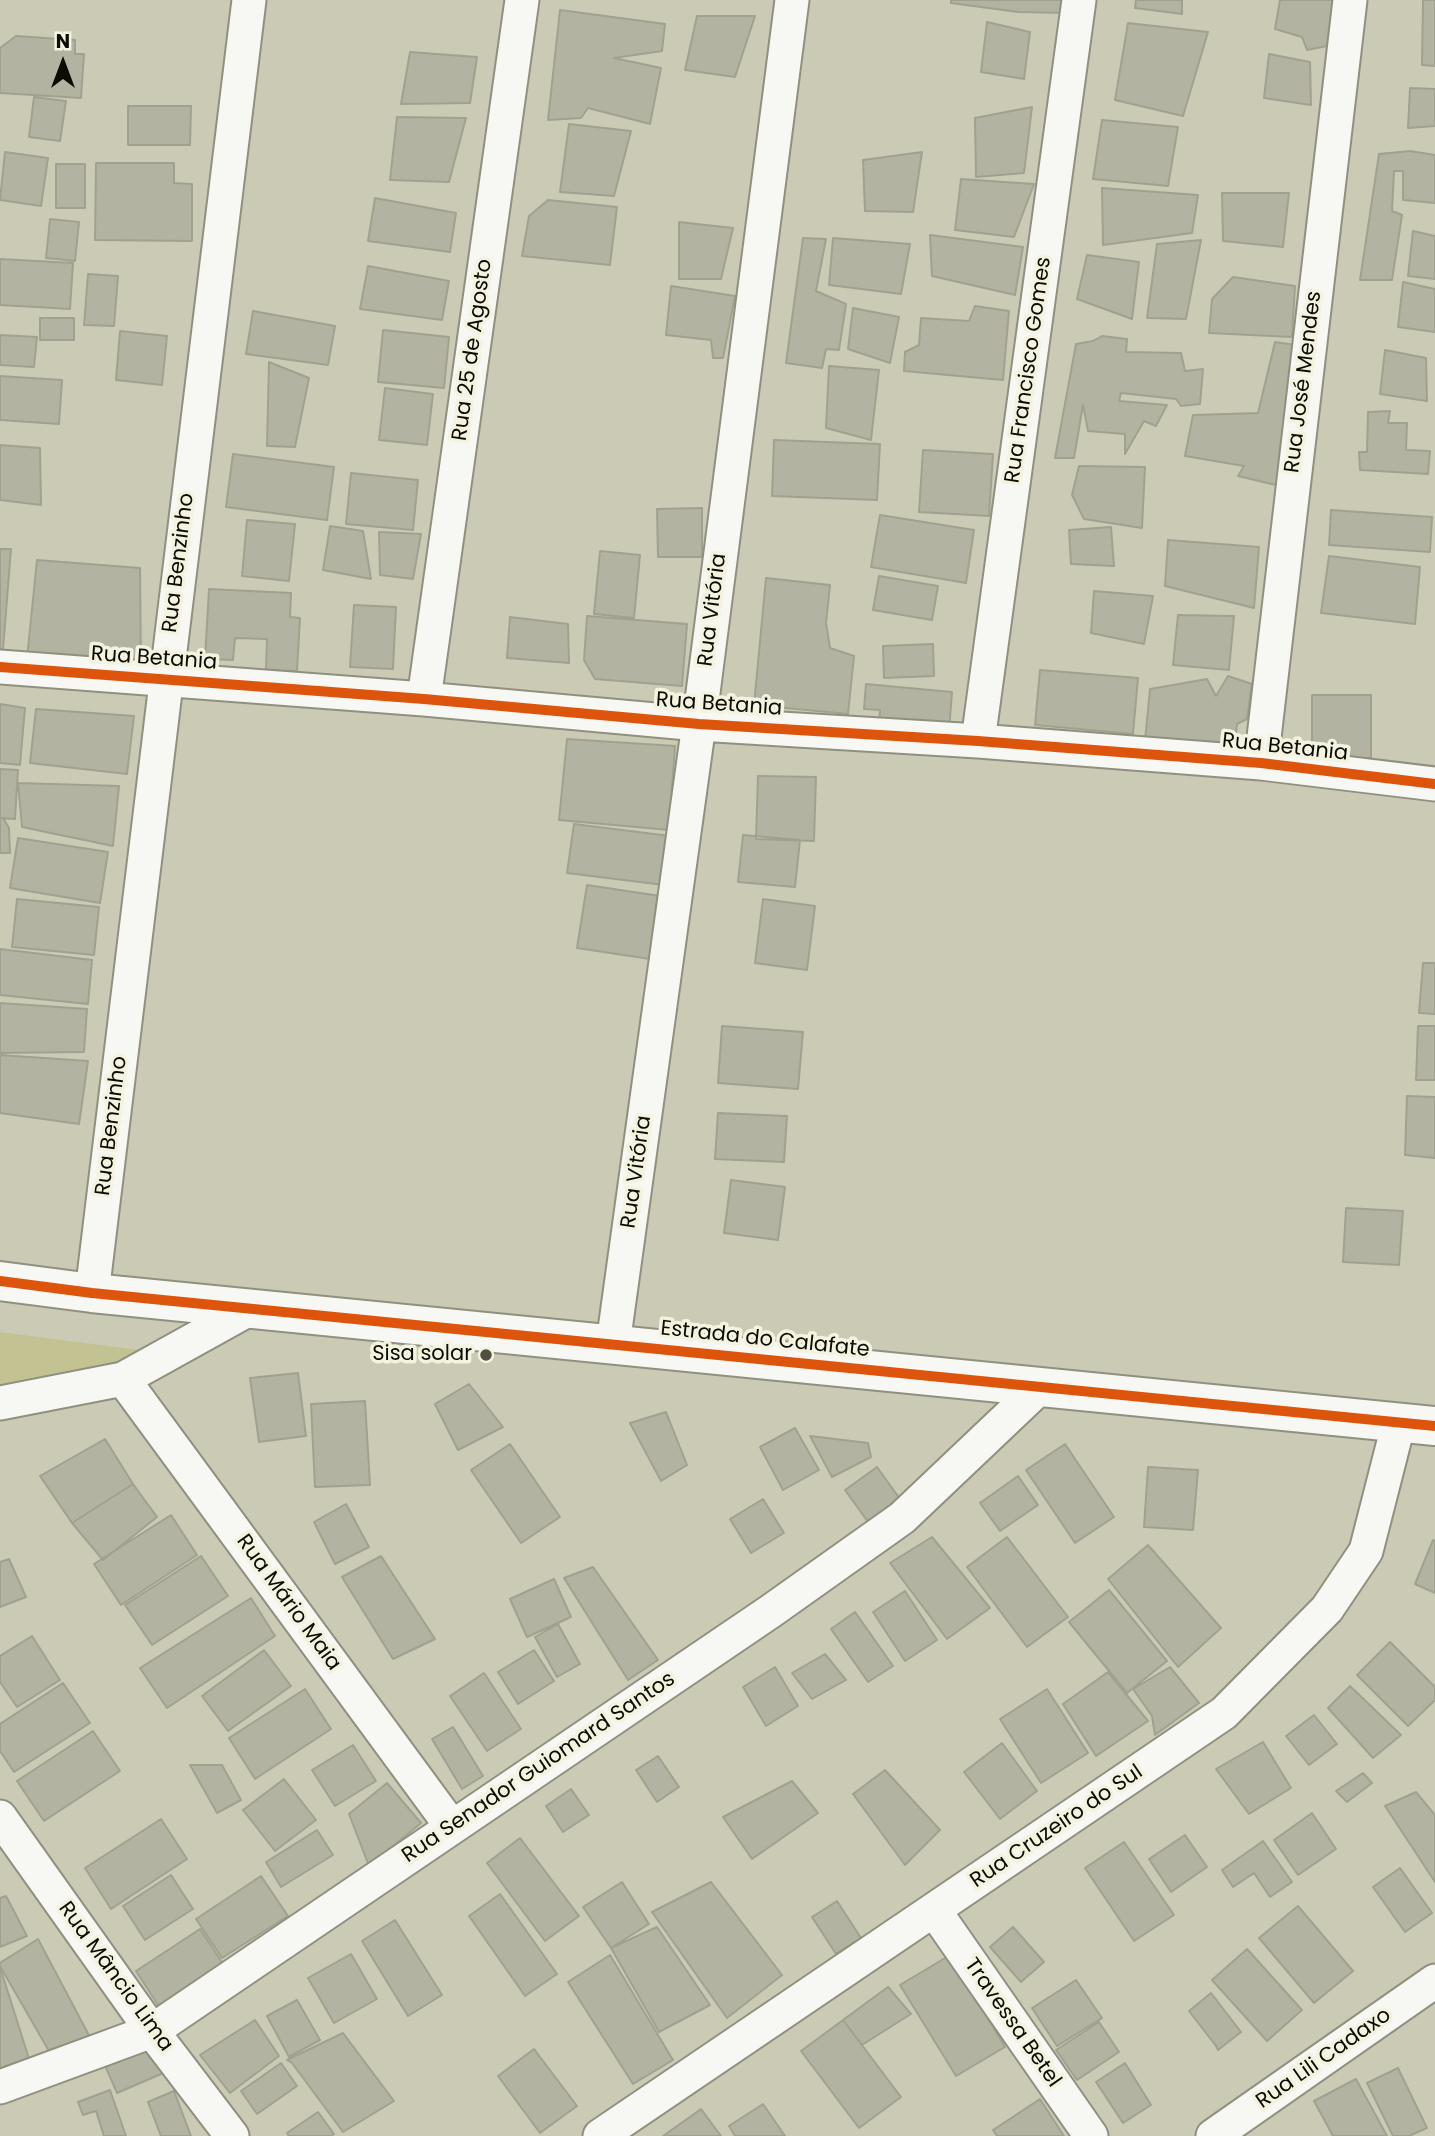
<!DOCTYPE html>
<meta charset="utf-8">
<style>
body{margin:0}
#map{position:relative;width:1435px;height:2136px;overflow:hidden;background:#cbcbb5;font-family:Poppins,sans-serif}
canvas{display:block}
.north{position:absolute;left:28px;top:28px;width:70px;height:70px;-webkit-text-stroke:5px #f3f3df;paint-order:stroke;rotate:0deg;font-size:19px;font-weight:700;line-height:28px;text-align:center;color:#0d0c02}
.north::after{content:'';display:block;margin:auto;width:24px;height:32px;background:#0d0c02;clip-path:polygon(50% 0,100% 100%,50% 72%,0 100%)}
</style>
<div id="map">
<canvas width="1435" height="2136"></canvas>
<div class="north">N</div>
</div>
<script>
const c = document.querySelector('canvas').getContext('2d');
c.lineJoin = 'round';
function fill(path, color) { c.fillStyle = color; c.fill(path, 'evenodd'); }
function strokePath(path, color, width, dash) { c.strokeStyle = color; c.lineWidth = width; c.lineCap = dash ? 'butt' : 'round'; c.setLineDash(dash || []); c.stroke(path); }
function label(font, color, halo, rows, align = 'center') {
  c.font = font + ' Poppins,sans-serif'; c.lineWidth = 7; c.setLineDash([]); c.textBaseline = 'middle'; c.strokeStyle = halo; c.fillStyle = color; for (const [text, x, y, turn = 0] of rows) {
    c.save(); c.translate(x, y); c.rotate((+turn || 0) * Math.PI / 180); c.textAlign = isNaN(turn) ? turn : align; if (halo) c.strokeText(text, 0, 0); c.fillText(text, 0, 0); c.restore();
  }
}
const green = new Path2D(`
 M0,1332L147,1351L106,1377L0,1400Z`);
const building = new Path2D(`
 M951,0H1066L1067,13L1018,12L951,3Z
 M1136,0H1182V14L1135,8Z
 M1280,0H1336L1327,46L1307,50L1302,37L1275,29Z
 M1423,0H1435V66L1422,65Z
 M560,10L665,24L662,51L614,58L661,68L650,124L588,108L581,118L548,120Z
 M697,16H755L735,77L685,70Z
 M987,22L1030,32L1024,79L981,72Z
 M1128,23L1208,32L1183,116L1115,100Z
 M16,36L75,40V54H84L81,98L0,93V48Z
 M410,52L477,57L470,103L401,104Z
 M1269,54L1310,62L1311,105L1264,98Z
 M1410,88L1435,89V126L1408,128Z
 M34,97L66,101L60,141L29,137Z
 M128,106H191L190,145H128Z
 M1032,107L1024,173L976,177L975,118Z
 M397,117L466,118L449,182L390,180Z
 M1102,120L1178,127L1168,186L1093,179Z
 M569,124L631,131L614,196L560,192Z
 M1410,151L1435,155V203L1403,200V171H1394L1392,211L1402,215L1392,280H1360L1379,154Z
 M5,152L48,158L41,206L0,200Z
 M922,152L913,212L865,211L863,160Z
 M96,163H174V183L192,184V241L95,240Z
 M56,164H85V208H56Z
 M961,179L1034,184L1014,237L955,230Z
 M1102,188L1198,195L1192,233L1103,245Z
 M1222,193H1289L1283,247L1223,241Z
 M375,198L456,213L450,252L368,241Z
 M548,200L617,207L610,265L522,256L529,216Z
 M50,219L79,222L75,261L46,258Z
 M679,222L733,228L721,279H679Z
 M1413,231L1435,236V279L1408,276Z
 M930,235L1023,247L1015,295L932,276Z
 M803,238L826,239L816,291L846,304L839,350L826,349L822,368L786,363Z
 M833,238L910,244L901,294L829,285Z
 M1201,240L1186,319L1147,318L1157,244Z
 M1087,255L1139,262L1132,319L1077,299Z
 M0,259L73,263L70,309L0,305Z
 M368,266L449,281L442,320L360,309Z
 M88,274L118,276L114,326L84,325Z
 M1233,277L1295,286L1292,337L1209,333L1212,299Z
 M1403,282L1435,289V332L1398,327Z
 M671,286L735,296L723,358H713L711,340L666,335Z
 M975,306L1009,311L1003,380L904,371L905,352L919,345L921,318L969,321Z
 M853,308L899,317L890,363L848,349Z
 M253,311L335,326L328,365L246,354Z
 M40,318H74V340H40Z
 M383,330L449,337L444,388L378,382Z
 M120,331L167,336L162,385L116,380Z
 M0,335L37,337L34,367L0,365Z
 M1102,336L1127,339L1126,352L1181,353L1185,371L1203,369L1200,404L1181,406L1176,399L1121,393L1119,401L1167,405L1156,426L1144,421L1125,454V434L1088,431L1083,405L1074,458H1055L1076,344L1093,341Z
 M1275,342L1295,345L1280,486L1238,476L1244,466L1185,456L1193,415L1258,413Z
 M1385,350L1426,358L1427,401L1380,394Z
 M269,362L309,378L295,447L267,446Z
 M829,366L879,370L871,440L826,428Z
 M0,376L62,380L59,424L0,420Z
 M385,388L433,394L427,445L379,440Z
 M1390,411L1388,423H1407L1406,450L1430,451L1428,474L1360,470L1359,452H1367L1368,412Z
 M774,440L880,444L877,500L772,496Z
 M0,445L40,448L41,505L0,500Z
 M923,450L993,454L989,516L919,512Z
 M233,454L334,467L327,520L226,507Z
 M1079,466L1145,467L1142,528L1084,519L1072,495Z
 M351,473L418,480L413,530L346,524Z
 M702,508V557H658L657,509Z
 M1331,510L1432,517L1430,552L1329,545Z
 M880,515L974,530L966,583L871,567Z
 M247,520L295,524L289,581L242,576Z
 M330,526L363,531L371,579L323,570Z
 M1111,527L1114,566L1071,564L1069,530Z
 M379,532L421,534L413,579L380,575Z
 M1168,540L1259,547L1254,608L1165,586Z
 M0,549H11L2,662H0Z
 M600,551L640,555L634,618L594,614Z
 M1329,556L1420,567L1415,624L1321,613Z
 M37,560L140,568L141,670L26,668Z
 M879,576L938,586L932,620L873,610Z
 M766,578L830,585L826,623L830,648L854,656L848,714L754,705Z
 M209,589L291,593L290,617L300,618L297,671L266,670L267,639L235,638L233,660L205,659Z
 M1094,591L1153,596L1144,644L1091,633Z
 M354,605L396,607L393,669L350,667Z
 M1178,615L1234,616L1229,670L1173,665Z
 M587,616L687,624L682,686L595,679L584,660Z
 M510,617L568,624L569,663L507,658Z
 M933,644L934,676L884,678L883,646Z
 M1040,670L1138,678L1133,734L1035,725Z
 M1228,676L1252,684L1247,719L1237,724L1234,750L1145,741L1150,689L1207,679L1216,696Z
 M866,684L952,692L949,731L879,725L880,710L864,709Z
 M1312,695H1371V758H1312Z
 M0,704L25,708L20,765L0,763Z
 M36,709L134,716L127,774L30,763Z
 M567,739L675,746L669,830L559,820Z
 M0,769L18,770L15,819L0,818Z
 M758,776L816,777L814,841L756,839Z
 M18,783L119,786L113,846L22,827Z
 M0,818H3L9,828L10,853H0Z
 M574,824L670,836L664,885L567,873Z
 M743,835L800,840L795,887L738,882Z
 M18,838L108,852L100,903L10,888Z
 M587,885L660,896L650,959L577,948Z
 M17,899L99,907L94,955L12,947Z
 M763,899L815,906L807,970L755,963Z
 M0,949L92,960L88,1004L0,995Z
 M1423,963H1435V1014L1419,1013Z
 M0,1003L87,1009L84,1052L0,1053Z
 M722,1026L803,1032L798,1089L718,1083Z
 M1418,1026H1435V1080H1416Z
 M0,1055L88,1061L79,1124L0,1113Z
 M1407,1096L1435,1097V1158L1405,1155Z
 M718,1113L787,1116L784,1162L715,1159Z
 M731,1180L785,1187L778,1240L724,1233Z
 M1346,1208L1403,1211L1399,1265L1343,1262Z
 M298,1373L306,1436L259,1442L250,1378Z
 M469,1384L503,1427L458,1450L435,1404Z
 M365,1401L370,1485L315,1487L311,1404Z
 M666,1412L687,1465L661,1481L630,1423Z
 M795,1428L819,1470L783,1490L760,1447Z
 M810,1436L868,1443L871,1457L832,1477Z
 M105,1439L133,1484L72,1523L40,1476Z
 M510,1444L560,1517L521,1543L471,1470Z
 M1065,1444L1114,1517L1075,1543L1026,1470Z
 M877,1467L900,1499L868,1522L845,1490Z
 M1148,1467L1198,1470L1193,1530L1144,1527Z
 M1018,1476L1038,1505L1000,1531L980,1503Z
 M133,1484L157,1517L103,1560L72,1523Z
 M763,1499L784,1533L751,1553L730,1519Z
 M346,1504L369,1547L335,1564L314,1522Z
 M171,1515L197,1555L121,1605L94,1564Z
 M932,1537L990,1608L947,1639L890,1563Z
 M1007,1537L1068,1617L1027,1647L967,1567Z
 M1433,1540L1435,1541V1593L1415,1584Z
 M1148,1545L1221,1628L1178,1667L1108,1579Z
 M201,1556L228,1596L152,1645L125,1605Z
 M381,1556L435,1639L393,1659L342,1577Z
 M9,1559L26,1597L0,1607V1562Z
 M593,1567L658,1660L628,1680L564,1578Z
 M554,1579L571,1617L527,1637L510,1599Z
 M1109,1590L1167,1661L1127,1693L1069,1622Z
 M905,1591L937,1640L905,1661L873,1612Z
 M251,1598L275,1636L167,1708L140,1668Z
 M855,1612L893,1666L868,1682L831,1629Z
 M558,1624L580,1664L557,1677L535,1637Z
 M32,1636L60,1680L17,1707L0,1682V1656Z
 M1390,1642L1435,1687V1700L1408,1726L1357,1675Z
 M264,1650L291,1686L228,1731L202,1696Z
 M534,1650L554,1681L518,1704L498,1672Z
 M825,1654L846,1680L812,1699L792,1673Z
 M775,1667L798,1706L766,1726L743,1687Z
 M1170,1667L1199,1703L1155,1735L1152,1716L1133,1689Z
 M1108,1672L1148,1721L1096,1756L1063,1704Z
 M484,1673L521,1729L487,1751L450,1696Z
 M63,1683L90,1723L14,1772L0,1751V1724Z
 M1350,1686L1401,1735L1373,1758L1328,1708Z
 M305,1689L331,1729L255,1779L229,1738Z
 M1047,1689L1088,1753L1041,1783L1000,1719Z
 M1314,1715L1337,1744L1309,1765L1286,1736Z
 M453,1727L483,1776L462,1789L432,1739Z
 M93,1731L120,1771L44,1821L17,1781Z
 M1263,1742L1291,1788L1249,1814L1216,1769Z
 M1002,1743L1037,1791L1000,1819L964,1772Z
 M353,1745L376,1781L335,1806L312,1770Z
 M658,1756L679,1787L657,1802L636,1770Z
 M190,1765H222L241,1800L217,1813Z
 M885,1770L940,1830L905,1865L853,1794Z
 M1363,1773L1372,1783L1347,1802L1336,1791Z
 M284,1779L316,1820L275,1851L243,1810Z
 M792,1781L818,1813L752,1859L723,1817Z
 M387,1783L421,1823L369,1866L349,1814Z
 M571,1789L589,1815L563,1832L546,1806Z
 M1416,1792L1435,1815V1882L1385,1806Z
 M1312,1813L1336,1849L1298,1875L1274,1840Z
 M161,1819L187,1859L111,1909L85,1868Z
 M317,1830L333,1855L281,1887L266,1862Z
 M1185,1835L1207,1867L1171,1892L1149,1859Z
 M520,1838L579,1916L545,1941L487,1863Z
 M1263,1841L1292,1882L1270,1897L1254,1873L1233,1887L1222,1870Z
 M1124,1842L1174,1915L1134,1941L1085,1868Z
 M1400,1868L1432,1913L1405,1932L1373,1887Z
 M171,1875L193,1909L145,1940L123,1906Z
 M261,1876L288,1916L222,1958L196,1919Z
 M622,1882L649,1924L611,1948L583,1907Z
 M711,1882L782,1975L727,2018L652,1912Z
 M500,1894L557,1974L525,1996L469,1916Z
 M6,1896L27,1936L0,1947V1898Z
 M837,1901L861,1938L836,1954L812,1917Z
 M1298,1906L1353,1971L1314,2003L1259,1938Z
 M395,1920L442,1995L408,2016L362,1941Z
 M657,1927L710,2005L659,2032L611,1948Z
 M1013,1927L1044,1962L1021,1982L990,1947Z
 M200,1929L227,1970L162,2011L136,1971Z
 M38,1939L92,2041L53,2058L0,1966V1963Z
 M1247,1949L1302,2010L1267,2041L1212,1980Z
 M351,1954L377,1999L334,2023L308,1978Z
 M610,1955L673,2060L633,2084L568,1982Z
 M950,1955L1005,2047L956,2076L900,1985Z
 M0,1967L31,2065L0,2075Z
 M1076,1980L1102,2018L1057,2046L1032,2008Z
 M888,1987L911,2014L862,2045L843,2020Z
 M1211,1993L1241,2032L1218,2050L1216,2046L1189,2011Z
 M297,2000L320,2040L289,2057L267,2016Z
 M255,2020L279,2056L230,2093L200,2055Z
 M843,2020L901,2097L859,2128L801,2051Z
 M1099,2022L1119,2052L1077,2080L1056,2050Z
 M343,2033L394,2101L343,2132L292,2063L287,2060Z
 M155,2041L168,2071L117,2093L104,2063Z
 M534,2049L577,2106L540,2133L498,2076Z
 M281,2063L297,2086L257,2114L241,2091Z
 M1125,2063L1151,2105L1123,2123L1096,2082Z
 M1398,2068L1427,2128L1409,2136H1393L1367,2083Z
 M1356,2079L1387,2136H1333L1314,2101Z
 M110,2090L126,2136H104L96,2111L83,2115L78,2102Z
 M174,2091L191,2136H161L148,2102Z
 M1040,2099L1064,2136H997L993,2130Z
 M763,2104L785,2136H735L729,2126Z
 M701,2109L721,2136H663Z
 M318,2112L334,2134L331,2136H289L287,2133Z`);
const minor = new Path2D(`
 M0,667L424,699L699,724L978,741L1261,763L1435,784
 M424,699L522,0
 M978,741L1079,0
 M1261,763L1350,0
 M92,1293L249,0
 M613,1344L699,724L792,0
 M123,1379L452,1827
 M0,1403L123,1379L251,1308
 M0,1817L152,2031L232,2136
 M934,1910L1091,2136
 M0,2087L152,2031L771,1611L902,1518L1040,1387
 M600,2136L1224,1713L1327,1609L1366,1551L1399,1422
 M1213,2136L1435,1981`);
const tertiary = new Path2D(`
 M0,1281L92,1293L1435,1426`);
const cycleway = new Path2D(`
 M0,667L424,699L699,724L978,741L1261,763L1435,784
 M0,1281L92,1293L1435,1426`);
const markers = [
 [486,1355,7,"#504f41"]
];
const streetNames = [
 ["Rua 25 de Agosto",473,350,-82],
 ["Rua Francisco Gomes",1029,370,-82],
 ["Rua José Mendes",1304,382,-83],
 ["Rua Benzinho",179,563,-83],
 ["Rua Vitória",713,610,-83],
 ["Rua Betania",154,659,4],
 ["Rua Betania",719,705,4],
 ["Rua Betania",1285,748,6],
 ["Rua Benzinho",112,1126,-83],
 ["Rua Vitória",637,1172,-82],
 ["Estrada do Calafate",765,1340,6],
 ["Rua Mário Maia",288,1603,54],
 ["Rua Senador Guiomard Santos",539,1768,-34],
 ["Rua Cruzeiro do Sul",1057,1827,-34],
 ["Rua Mâncio Lima",115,1977,54],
 ["Travessa Betel",1012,2023,55],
 ["Rua Lili Cadaxo",1324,2059,-35]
];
const poiNames = [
 ["Sisa solar",472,1355]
];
fill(green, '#c2c292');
fill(building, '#b3b3a2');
strokePath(building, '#a1a190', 2);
strokePath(minor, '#90907f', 37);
strokePath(tertiary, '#90907f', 42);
strokePath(minor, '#f7f7f4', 33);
strokePath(tertiary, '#f7f7f4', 38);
strokePath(cycleway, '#dd550c', 10);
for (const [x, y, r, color] of markers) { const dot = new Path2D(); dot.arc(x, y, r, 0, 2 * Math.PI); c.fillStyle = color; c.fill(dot); strokePath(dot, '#f3f3df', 2.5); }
label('21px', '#0d0c02', '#f3f3df', streetNames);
label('21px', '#0d0c02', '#f3f3df', poiNames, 'right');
</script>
